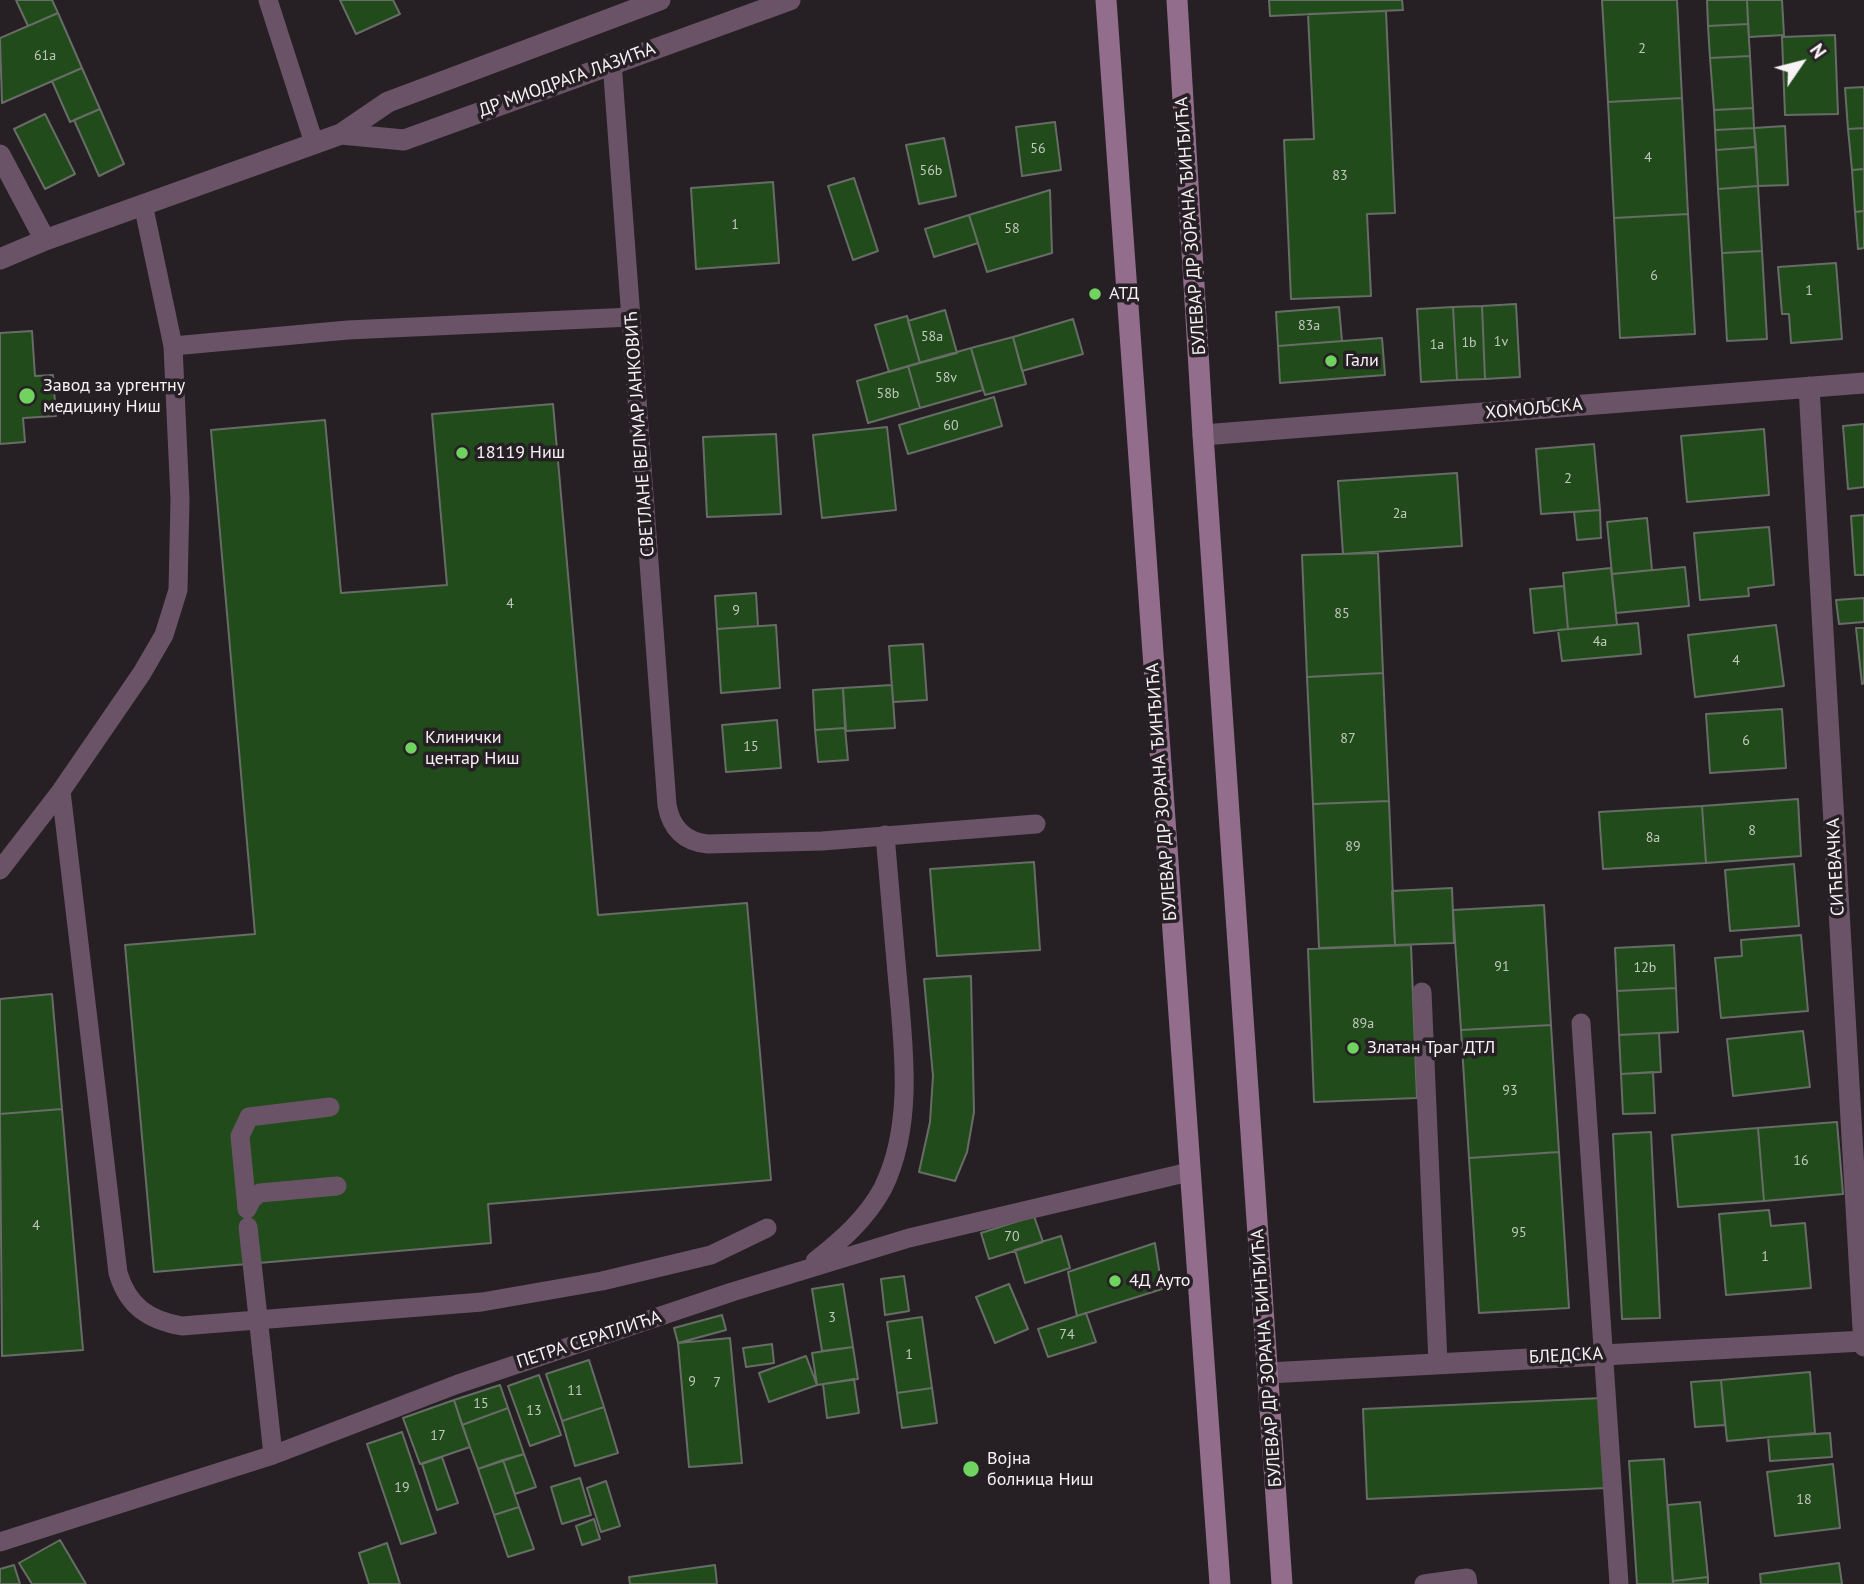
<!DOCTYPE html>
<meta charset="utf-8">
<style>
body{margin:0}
#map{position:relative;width:1864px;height:1584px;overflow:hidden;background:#262025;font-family:"PT Sans",sans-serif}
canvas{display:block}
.north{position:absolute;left:1766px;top:28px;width:70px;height:70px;-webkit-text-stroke:5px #262025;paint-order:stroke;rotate:55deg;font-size:19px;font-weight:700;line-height:28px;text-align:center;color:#f7f2f6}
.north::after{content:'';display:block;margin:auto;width:24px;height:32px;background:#f7f2f6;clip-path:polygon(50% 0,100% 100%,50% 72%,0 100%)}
</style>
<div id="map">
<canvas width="1864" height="1584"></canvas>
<div class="north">N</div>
</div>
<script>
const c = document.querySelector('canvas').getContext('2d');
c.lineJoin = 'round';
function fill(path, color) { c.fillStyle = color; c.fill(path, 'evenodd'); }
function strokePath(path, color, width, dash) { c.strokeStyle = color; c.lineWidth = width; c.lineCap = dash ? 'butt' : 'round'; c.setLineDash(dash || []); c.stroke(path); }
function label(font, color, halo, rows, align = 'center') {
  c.font = font + ' "PT Sans",sans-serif'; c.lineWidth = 7; c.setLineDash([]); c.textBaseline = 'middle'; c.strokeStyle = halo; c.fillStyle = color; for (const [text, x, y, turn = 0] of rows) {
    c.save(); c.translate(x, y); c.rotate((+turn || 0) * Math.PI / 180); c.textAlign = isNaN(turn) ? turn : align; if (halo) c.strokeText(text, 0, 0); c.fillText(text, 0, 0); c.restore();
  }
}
const building = new Path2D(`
 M16,0H52L58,13L28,26Z
 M340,0H393L400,14L356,34Z
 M1269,0H1402L1403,10L1270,16Z
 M1602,0H1677L1682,98L1608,102Z
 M1707,0H1747L1748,24L1708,26Z
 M1747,0H1782L1784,35L1749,37Z
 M1386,11L1395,213L1367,214L1371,296L1291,299L1284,140L1314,139L1308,14Z
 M58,13L82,68L2,103L0,38Z
 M1748,24L1750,56L1710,58L1708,26Z
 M1835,35L1838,114L1785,115L1782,37Z
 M1750,56L1753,108L1714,110L1710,58Z
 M82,68L100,109L70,122L52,81Z
 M1864,87V128L1848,129L1845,88Z
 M1682,98L1688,214L1614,218L1608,102Z
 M1753,108L1754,128L1715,130L1714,110Z
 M100,109L124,164L99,176L74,120Z
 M45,114L75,174L45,189L14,129Z
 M1055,122L1061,170L1022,176L1016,127Z
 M1785,126L1788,185L1758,186L1754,128Z
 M1754,128L1756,147L1716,150L1715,130Z
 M1864,128V169L1852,170L1848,129Z
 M944,138L956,196L919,204L906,145Z
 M1756,147L1758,186L1718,189L1716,150Z
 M1864,169V211L1855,212L1852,170Z
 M854,178L878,251L853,260L828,186Z
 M773,182L779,263L696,269L691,188Z
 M1758,186L1762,251L1722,253L1718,189Z
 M1050,190L1052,253L987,272L969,215Z
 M1864,211V248L1858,249L1855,212Z
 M1688,214L1695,334L1620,338L1614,218Z
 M969,215L978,243L934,257L925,229Z
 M1762,251L1767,339L1727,341L1722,253Z
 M1836,263L1842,339L1791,343L1789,314H1782L1778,267Z
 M1516,304L1520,377L1485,379L1482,306Z
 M1482,306L1485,379L1457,380L1453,307Z
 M1339,307L1342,341L1278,346L1276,312Z
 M1453,307L1457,380L1421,382L1417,309Z
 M945,310L957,353L920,363L908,321Z
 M907,316L920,363L889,372L875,325Z
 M1073,319L1083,354L1022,371L1013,337Z
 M32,331L35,376L53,375L56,416L23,418L25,442L0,444V333Z
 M1013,337L1026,384L985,395L971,348Z
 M1382,338L1385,375L1280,383L1278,346Z
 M971,348L983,390L920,408L908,366Z
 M908,366L920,408L868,423L857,381Z
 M994,397L1002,426L908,454L899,425Z
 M553,404L598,915L747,903L771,1180L488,1204L491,1243L154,1272L125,945L255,934L211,430L325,420L341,593L447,585L432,414Z
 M1864,424V487L1848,489L1843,426Z
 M887,427L896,510L822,518L813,435Z
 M1764,429L1769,495L1687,502L1681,436Z
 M776,434L781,514L707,517L703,437Z
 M1594,444L1600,510L1541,514L1536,449Z
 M1457,473L1462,546L1343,554L1338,481Z
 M1600,510L1601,538L1577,540L1574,512Z
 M1864,515V575H1855L1851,516Z
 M1647,518L1652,570L1612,574L1607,522Z
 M1769,527L1774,585L1748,588L1749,596L1700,600L1694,533Z
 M1378,553L1383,673L1307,677L1302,555Z
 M1685,567L1689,606L1616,613L1612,574Z
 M1611,568L1617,625L1568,629L1563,573Z
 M1564,586L1568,629L1534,633L1530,589Z
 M756,593L758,626L717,629L715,596Z
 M1864,598V622L1839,624L1836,600Z
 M1638,623L1641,654L1562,661L1558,630Z
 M776,625L780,688L721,693L717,629Z
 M1776,625L1784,686L1695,697L1688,635Z
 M1856,628H1864V683L1862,684Z
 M923,644L927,700L893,702L889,646Z
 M1383,673L1389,801L1313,804L1307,677Z
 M892,685L895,728L846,731L843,688Z
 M843,688L845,728L815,730L813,690Z
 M1782,709L1786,768L1710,773L1706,714Z
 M777,720L781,768L726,772L722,725Z
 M845,728L848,760L818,762L815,730Z
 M1798,799L1801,856L1706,863L1702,806Z
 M1389,801L1395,945L1319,948L1313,804Z
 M1702,806L1706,863L1603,869L1599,812Z
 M1034,862L1040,950L937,956L930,869Z
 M1794,864L1799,926L1730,931L1725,870Z
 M1452,888L1454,943L1395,945L1392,891Z
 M1544,905L1551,1025L1461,1030L1453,910Z
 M1801,935L1808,1011L1721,1018L1715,958L1742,956L1741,940Z
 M1411,945L1417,1098L1314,1102L1308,949Z
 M1674,945L1676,988L1617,991L1615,948Z
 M971,976L974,1112L967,1152L955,1181L919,1172L930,1122L933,1076L924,979Z
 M1676,988L1678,1032L1619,1035L1617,991Z
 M52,994L62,1109L0,1114V999Z
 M1551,1025L1559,1152L1469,1158L1461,1030Z
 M1803,1031L1810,1087L1733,1096L1727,1039Z
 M1659,1033L1661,1072L1621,1074L1619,1035Z
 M1653,1072L1655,1113L1623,1114L1621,1074Z
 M62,1109L83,1350L2,1356L0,1114Z
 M1837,1122L1843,1194L1764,1201L1758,1128Z
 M1758,1128L1764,1201L1678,1207L1672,1135Z
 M1651,1132L1660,1318L1622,1319L1613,1134Z
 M1559,1152L1569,1308L1479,1313L1469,1158Z
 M1769,1210L1771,1226L1805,1223L1811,1288L1726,1295L1719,1214Z
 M1034,1216L1043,1242L989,1259L981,1233Z
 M1061,1236L1070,1268L1025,1283L1015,1250Z
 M1155,1243L1162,1289L1077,1316L1068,1272Z
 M904,1276L909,1311L885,1315L881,1279Z
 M843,1284L853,1347L822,1351L812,1289Z
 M1009,1284L1028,1329L995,1343L976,1297Z
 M1086,1313L1096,1342L1048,1357L1038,1329Z
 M722,1315L726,1330L678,1343L674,1328Z
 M922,1317L932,1388L897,1393L887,1322Z
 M730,1338L742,1463L689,1467L678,1343Z
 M772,1344L774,1363L746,1367L743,1348Z
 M853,1347L858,1379L817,1385L812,1353Z
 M806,1356L817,1385L769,1402L759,1373Z
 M589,1360L604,1407L562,1421L546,1374Z
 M1810,1372L1815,1433L1727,1441L1721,1380Z
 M539,1375L561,1435L530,1446L508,1386Z
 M854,1379L859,1413L827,1418L823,1384Z
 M1721,1380L1725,1425L1695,1427L1691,1382Z
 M500,1385L508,1408L462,1425L454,1400Z
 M932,1388L937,1423L902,1428L897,1393Z
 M1603,1398L1607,1488L1367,1499L1363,1409Z
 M454,1400L470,1447L420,1464L403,1418Z
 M604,1407L618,1453L575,1466L562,1421Z
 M508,1408L524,1454L478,1469L462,1425Z
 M402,1432L436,1533L401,1544L367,1444Z
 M1830,1433L1832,1457L1770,1461L1768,1437Z
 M524,1454L536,1487L515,1494L503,1460Z
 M442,1457L458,1503L437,1510L422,1464Z
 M1664,1459L1673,1584H1637L1629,1461Z
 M503,1460L519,1507L494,1515L478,1469Z
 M1833,1464L1840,1528L1775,1536L1767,1472Z
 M580,1478L591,1515L562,1524L551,1487Z
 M606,1481L620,1526L601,1532L587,1488Z
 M1700,1502L1708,1577L1673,1581L1668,1505Z
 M519,1507L534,1549L508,1557L494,1515Z
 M594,1519L600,1539L582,1545L576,1526Z
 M60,1540L86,1584H32L19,1563Z
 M387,1543L400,1584H369L359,1553Z
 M1839,1563L1842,1584H1761L1760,1574Z
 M14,1565L20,1584H0V1569Z
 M715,1565L717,1584H630L629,1577Z
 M1708,1577V1584H1673V1581Z`);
const lane = new Path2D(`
 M268,0L314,143
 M612,62L667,805C671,828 684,842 708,844L822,841L1036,824
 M173,346L348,330L631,317
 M61,791L118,1273C128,1306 148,1320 182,1326L482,1302L602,1281L711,1255L767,1228
 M0,870L61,791L142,673L164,635L178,590L180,500L173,346L143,204
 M1422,992L1438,1363
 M1581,1023L1619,1584
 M330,1107L249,1117L240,1136L247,1209L252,1199L260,1193L337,1186
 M815,1261C841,1241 867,1218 883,1188C915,1123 903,1042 897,973C893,927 889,881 885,835
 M262,1353L273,1455
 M0,1542L273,1455L458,1384L732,1292L909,1238L1189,1172
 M1424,1584L1467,1578L1468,1584`);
const street = new Path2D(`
 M341,134L404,140L790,0
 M0,155L45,240
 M0,259L45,240L341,134L388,102L660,0
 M1809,387L1864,1346
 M1203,435L1864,383
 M1268,1373L1864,1341`);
const secondary = new Path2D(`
 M1106,0L1220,1584
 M1177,0L1203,435L1282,1584`);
const laneBridge = new Path2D(`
 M248,1227L262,1353`);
const markers = [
 [1095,294,7,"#70d35f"],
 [1331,361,7,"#70d35f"],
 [27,396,9,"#70d35f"],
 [462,453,7,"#70d35f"],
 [411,748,7,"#70d35f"],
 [1353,1048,7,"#70d35f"],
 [1115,1281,7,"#70d35f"],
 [971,1469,9,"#70d35f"]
];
const numberNames = [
 ["2",1642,49],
 ["61a",45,56],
 ["56",1038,149],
 ["4",1648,158],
 ["56b",931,171],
 ["83",1340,176],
 ["1",735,225],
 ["58",1012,229],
 ["6",1654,276],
 ["1",1809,291],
 ["83a",1309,326],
 ["58a",932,337],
 ["1v",1501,342],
 ["1b",1469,343],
 ["1a",1437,345],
 ["58v",946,378],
 ["58b",888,394],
 ["60",951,426],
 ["2",1568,479],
 ["2a",1400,514],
 ["4",510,604],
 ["9",736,611],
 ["85",1342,614],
 ["4a",1600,642],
 ["4",1736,661],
 ["87",1348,739],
 ["6",1746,741],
 ["15",751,747],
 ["8",1752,831],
 ["8a",1653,838],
 ["89",1353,847],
 ["91",1502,967],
 ["12b",1645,968],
 ["89a",1363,1024],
 ["93",1510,1091],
 ["16",1801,1161],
 ["4",36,1226],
 ["95",1519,1233],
 ["70",1012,1237],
 ["1",1765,1257],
 ["3",832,1318],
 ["74",1067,1335],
 ["1",909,1355],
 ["9",692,1382],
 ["7",717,1383],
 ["11",575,1391],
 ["15",481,1404],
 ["13",534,1411],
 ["17",438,1436],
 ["19",402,1488],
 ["18",1804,1500]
];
const streetNames = [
 ["ДР МИОДРАГА ЛАЗИЋА",567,80,-20],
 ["БУЛЕВАР ДР ЗОРАНА ЂИНЂИЋА",1191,226,-94],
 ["ХОМОЉСКА",1534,409,-5],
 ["СВЕТЛАНЕ ВЕЛМАР ЈАНКОВИЋ",640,434,-94],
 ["БУЛЕВАР ДР ЗОРАНА ЂИНЂИЋА",1162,792,-94],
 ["СИЋЕВАЧКА",1836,867,-93],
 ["ПЕТРА СЕРАТЛИЋА",589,1340,-18],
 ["БЛЕДСКА",1566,1356,-3],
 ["БУЛЕВАР ДР ЗОРАНА ЂИНЂИЋА",1267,1358,-94]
];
const poiNames = [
 ["АТД",1109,294],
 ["Гали",1345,361],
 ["Завод за ургентну",43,386],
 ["медицину Ниш",43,407],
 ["18119 Ниш",476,453],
 ["Клинички",425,738],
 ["центар Ниш",425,759],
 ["Златан Траг ДТЛ",1367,1048],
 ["4Д Ауто",1129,1281],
 ["Војна",987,1459],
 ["болница Ниш",987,1480]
];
fill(building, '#214b1a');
strokePath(building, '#676d66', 2);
strokePath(lane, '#6a5366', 19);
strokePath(street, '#6a5366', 21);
strokePath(secondary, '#926e8c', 21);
strokePath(laneBridge, '#6a5366', 19);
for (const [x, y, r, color] of markers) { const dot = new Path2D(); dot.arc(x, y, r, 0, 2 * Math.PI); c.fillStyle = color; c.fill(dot); strokePath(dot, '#262025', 2.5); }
label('14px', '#c2c8bf', null, numberNames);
label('18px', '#f7f2f6', '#262025', streetNames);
label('18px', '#f7f2f6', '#262025', poiNames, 'left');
</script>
